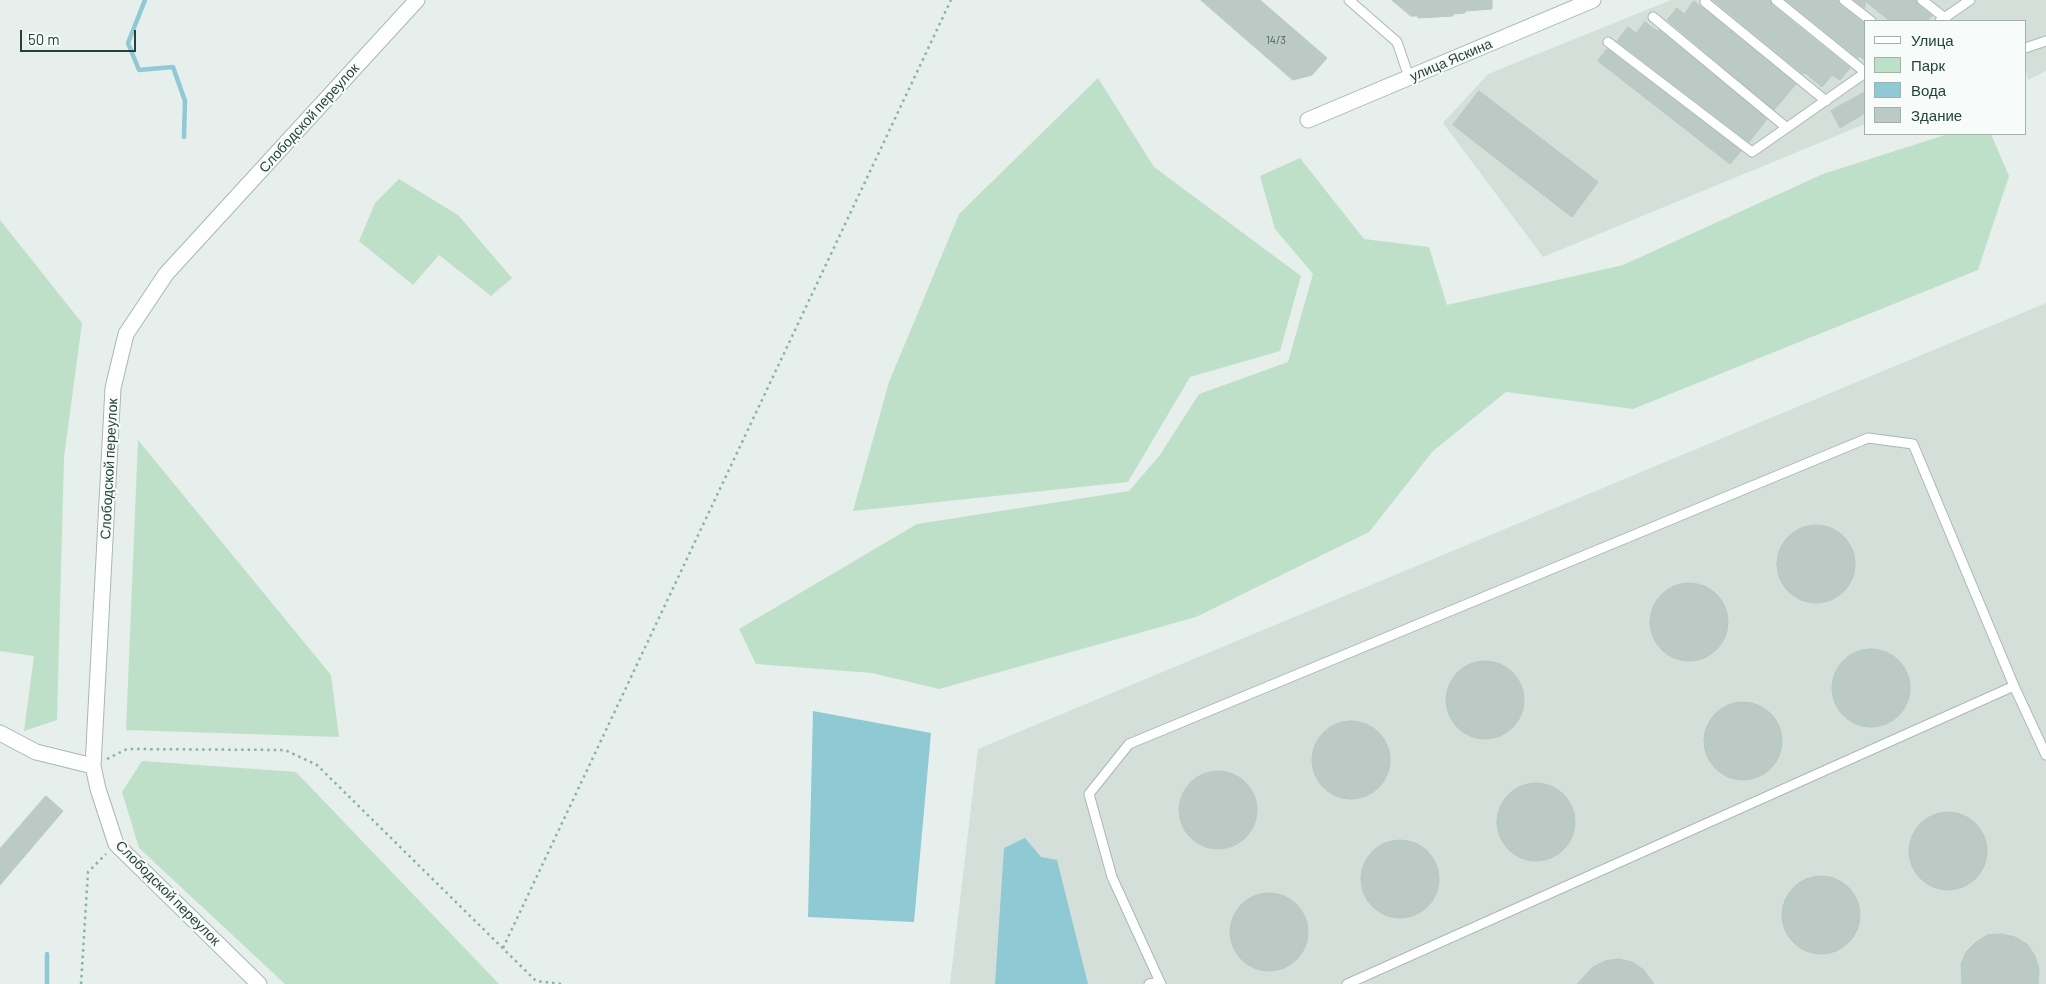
<!DOCTYPE html>
<meta charset="utf-8">
<style>
body{margin:0}
#map{position:relative;width:2046px;height:984px;overflow:hidden;background:#e6efeb;font-family:Barlow,sans-serif}
canvas{display:block}
.legend{position:absolute;left:1864px;top:20px;width:162px;height:115px;box-sizing:border-box;background:#f7fbf9;border:1px solid #a3b1ad;margin:0;padding:6px 9px;list-style:none;font-size:15px;color:#24423a}
.legend li{display:flex;align-items:center;gap:10px;height:25px}
.legend b{width:25px;border:1px solid #a3b1ad}
.scale{position:absolute;left:20px;top:30px;width:116px;height:22px;box-sizing:border-box;border:2px solid #24423a;border-top:0;padding-left:6px;font-size:15px;line-height:18px;white-space:nowrap;color:#24423a;-webkit-text-stroke:4px #f7fbf9;paint-order:stroke}
</style>
<div id="map">
<canvas width="2046" height="984"></canvas>
<ul class="legend">
<li><b style="height:6px;background:#fff"></b>Улица</li>
<li><b style="height:14px;background:#bfe0c8"></b>Парк</li>
<li><b style="height:14px;background:#8ec9d4"></b>Вода</li>
<li><b style="height:14px;background:#bbcac4"></b>Здание</li>
</ul>
<div class="scale">50 m</div>
</div>
<script>
const c = document.querySelector('canvas').getContext('2d');
c.lineJoin = 'round';
function fill(path, color) { c.fillStyle = color; c.fill(path, 'evenodd'); }
function strokePath(path, color, width, dash) { c.strokeStyle = color; c.lineWidth = width; c.lineCap = dash ? 'butt' : 'round'; c.setLineDash(dash || []); c.stroke(path); }
function label(font, color, halo, rows, align = 'center') {
  c.font = font + ' Barlow,sans-serif'; c.lineWidth = 4; c.setLineDash([]); c.textBaseline = 'middle'; c.strokeStyle = halo; c.fillStyle = color; for (const [text, x, y, turn = 0] of rows) {
    c.save(); c.translate(x, y); c.rotate((+turn || 0) * Math.PI / 180); c.textAlign = isNaN(turn) ? turn : align; if (halo) c.strokeText(text, 0, 0); c.fillText(text, 0, 0); c.restore();
  }
}
const built = new Path2D(`
 M1671,0H2046V71L2028,80L2025,67V21H1865V124L1543,257L1443,123L1488,74Z
 M2046,303V984H950L978,749Z`);
const green = new Path2D(`
 M1098,78L1154,167L1301,276L1280,351L1190,377L1128,482L853,511L889,382L959,214Z
 M1948,134H1991L2009,176L1978,270L1633,409L1506,392L1433,451L1369,532L1196,617L939,689L872,673L756,664L739,629L917,524L1129,491L1160,455L1199,394L1288,362L1313,274L1275,229L1260,176L1300,158L1364,239L1429,247L1447,305L1623,265L1823,174Z
 M399,179L458,215L512,278L491,296L439,255L413,285L359,241L375,203Z
 M0,220L82,323L64,457L57,720L24,731L34,656L0,651Z
 M138,440L331,675L339,737L126,730Z
 M142,761L296,772L499,984H285L139,848L122,792Z`);
const water = new Path2D(`
 M813,711L931,733L914,922L808,917Z
 M1025,838L1041,857L1057,860L1088,984H995L1004,848Z`);
const stream = new Path2D(`
 M145,0L128,43L139,70L173,67L185,101L184,137
 M47,984V954`);
const building = new Path2D(`
 M1201,0H1260L1327,58L1312,75L1293,80Z
 M1392,0H1492V9L1465,11V13L1453,14V16L1418,18V16H1411Z
 M1713,0H1770L1772,5L1850,68L1840,80L1832,75L1822,87L1805,73L1803,74Z
 M1786,0H1838L1840,5L1865,24V60L1859,56L1858,58Z
 M1854,0H1916L1918,5L1932,16L1927,21H1890L1865,1V8Z
 M1694,1L1796,84L1774,110L1667,20L1677,8L1684,14Z
 M1645,22L1657,31L1659,30L1767,119L1749,142L1617,41L1628,27L1636,33Z
 M1607,49L1741,151L1730,164L1598,61Z
 M1479,91L1598,182L1572,217L1453,125Z
 M1865,92V113L1840,128L1831,111Z
 M1777 564a39 39 0 1 1 78 0a39 39 0 1 1-78 0Z
 M1650 622a39 39 0 1 1 78 0a39 39 0 1 1-78 0Z
 M1832 688a39 39 0 1 1 78 0a39 39 0 1 1-78 0Z
 M1446 700a39 39 0 1 1 78 0a39 39 0 1 1-78 0Z
 M1704 741a39 39 0 1 1 78 0a39 39 0 1 1-78 0Z
 M1312 760a39 39 0 1 1 78 0a39 39 0 1 1-78 0Z
 M1179 810a39 39 0 1 1 78 0a39 39 0 1 1-78 0Z
 M1497 822a39 39 0 1 1 78 0a39 39 0 1 1-78 0Z
 M46,796L63,811L0,885V849Z
 M1909 851a39 39 0 1 1 78 0a39 39 0 1 1-78 0Z
 M1361 879a39 39 0 1 1 78 0a39 39 0 1 1-78 0Z
 M1782 915a39 39 0 1 1 78 0a39 39 0 1 1-78 0Z
 M1230 932a39 39 0 1 1 78 0a39 39 0 1 1-78 0Z
 M2002,934L2015,937L2027,944L2035,956L2039,969L2038,984H1962L1961,964L1966,952L1976,942L1988,935Z
 M1619,959L1632,962L1644,970L1654,984H1577L1593,967L1605,961Z`);
const path = new Path2D(`
 M107,759L127,749L285,750L317,765L536,981L562,984
 M503,948L951,0
 M81,984L88,872L106,854`);
const lane = new Path2D(`
 M1349,0L1397,42L1409,77
 M1776,0L1865,72
 M1844,0L1871,21
 M1922,0L1945,18
 M1705,2L1826,101
 M1653,17L1787,128
 M1940,21L1970,0
 M1608,42L1752,152L1865,73
 M2025,48L2046,41
 M1160,982L1112,877L1089,794L1129,744L1868,438L1913,444L2014,686L2046,755
 M1149,984L1160,982L1161,984
 M1347,984L2014,686`);
const street = new Path2D(`
 M1308,120L1593,0
 M0,733L36,752L93,766
 M259,984L116,844L98,789L93,766L113,388L126,334L166,274L417,0`);
const numberNames = [
 ["14/3",1276,40]
];
const streetNames = [
 ["улица Яскина",1451,60,-23],
 ["Слободской переулок",309,118,-48],
 ["Слободской переулок",109,469,-87],
 ["Слободской переулок",168,893,45]
];
fill(built, '#d4dfda');
fill(green, '#bfe0c8');
fill(water, '#8ec9d4');
strokePath(stream, '#8ec9d4', 4.5);
fill(building, '#bbcac4');
strokePath(building, '#b8c9c2', 1);
strokePath(lane, '#a8b8b2', 11);
strokePath(street, '#a8b8b2', 17);
strokePath(path, '#86b3a5', 2.5, [2.5, 4]);
strokePath(lane, '#fff', 9);
strokePath(street, '#fff', 15);
label('11px', '#4a645c', null, numberNames);
label('14px', '#24423a', '#f7fbf9', streetNames);
</script>
